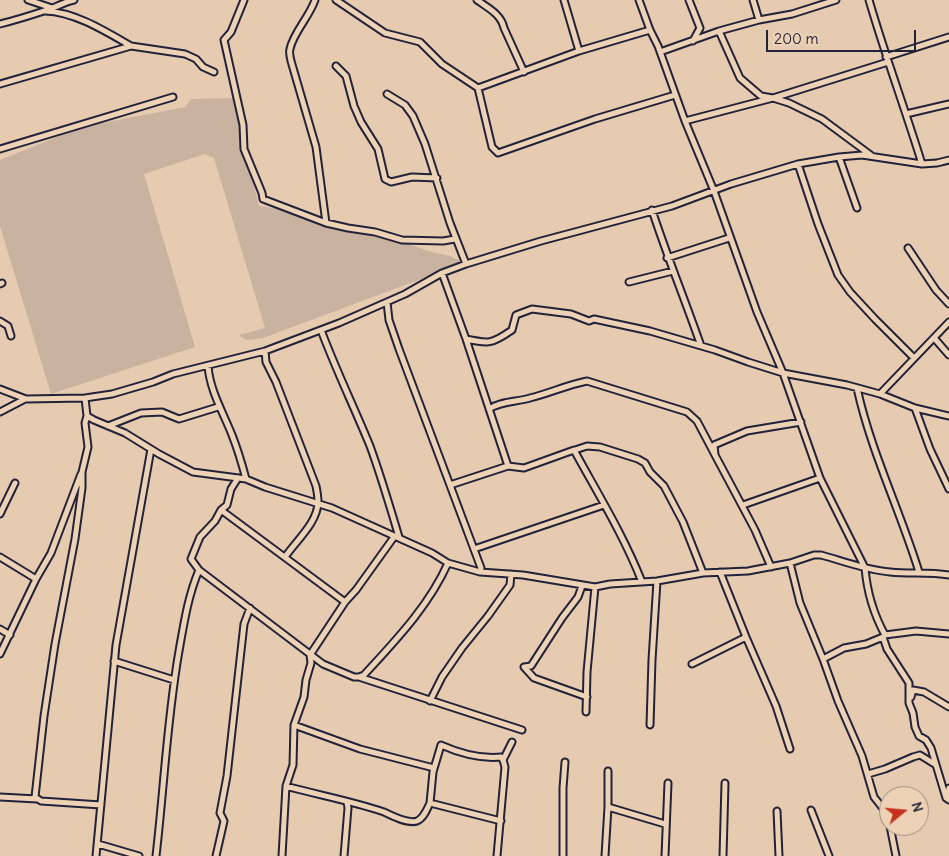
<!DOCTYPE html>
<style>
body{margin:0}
#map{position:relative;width:949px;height:856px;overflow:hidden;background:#e6cbb0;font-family:Delius,sans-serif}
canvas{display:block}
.north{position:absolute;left:879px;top:786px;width:50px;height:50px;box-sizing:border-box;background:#eed2b5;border:1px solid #9c8c84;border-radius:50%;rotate:73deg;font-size:14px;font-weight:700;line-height:20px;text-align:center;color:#22223b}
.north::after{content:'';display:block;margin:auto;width:18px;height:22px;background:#c8321e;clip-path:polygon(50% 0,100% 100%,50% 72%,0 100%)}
.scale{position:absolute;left:766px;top:30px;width:150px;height:22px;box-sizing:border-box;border:2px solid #22223b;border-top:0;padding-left:6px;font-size:15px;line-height:18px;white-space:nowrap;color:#22223b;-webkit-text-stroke:4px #eed2b5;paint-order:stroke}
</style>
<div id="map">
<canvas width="949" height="856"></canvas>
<div class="north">N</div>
<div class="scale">200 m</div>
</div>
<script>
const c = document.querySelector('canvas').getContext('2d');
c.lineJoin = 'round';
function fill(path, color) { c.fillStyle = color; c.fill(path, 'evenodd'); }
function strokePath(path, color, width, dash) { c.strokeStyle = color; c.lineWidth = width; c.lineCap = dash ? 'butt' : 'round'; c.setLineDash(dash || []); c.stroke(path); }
const green = new Path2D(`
 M233,98L259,206L288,210L354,233L392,238L428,251L450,256L464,263L263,338L246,340L239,335L265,328L214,158L205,154L144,174L195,347L51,394L0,226V160L82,127L185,107L191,99Z`);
const minor = new Path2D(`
 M28,0L52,8
 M244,0L231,32L224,40L243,125L244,149L262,193L263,199L326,223L348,228L375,232L402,240L443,241L455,239
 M315,0C310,16 293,33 290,49C289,52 290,57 291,61L316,147L326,223
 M336,0L385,33L420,42L442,64L478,88L492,147L498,153L595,119L675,95
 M477,0C488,8 501,14 504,28L524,72
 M564,0L579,51
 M639,0L650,30L658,46L685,121L714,191L757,312L783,373L820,478L865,568C867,592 873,613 885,635L883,637L887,649L909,683V703L913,713L915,727L919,736L926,740L931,748L946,798L949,800
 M689,0L700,28L693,41
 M753,0L759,20
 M869,0C885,55 905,109 922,164
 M45,11C75,12 105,31 131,46
 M0,24C16,20 32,15 47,10C57,7 64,2 74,0
 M719,31L740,78L761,96L773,98L789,103L822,119L872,156
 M660,52L719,31L759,20L792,14L836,0
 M886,57L949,37
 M336,66L346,76L354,106L361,122L378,149L385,179L391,182L412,177L437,178
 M0,84L131,46L185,54L196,59L203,67L214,72
 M478,88L579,51L650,30
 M387,94L405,105L413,116L425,144L450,223L466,264
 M906,114L949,104
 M685,121L773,98L888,62
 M0,149L173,97
 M839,157L857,208
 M798,164L818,224L838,275L850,292L875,319L914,358
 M652,210C667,256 685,300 701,346
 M908,248L936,290L949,304
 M667,258L729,238
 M442,273L466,339L508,466
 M629,282L673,271
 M0,284L2,283
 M387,302L389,320L399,349L481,568L480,572
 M0,321L8,326L11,336
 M321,330C336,370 354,407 370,446C381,476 390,507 399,537
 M466,339C489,344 492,344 512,330L516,315L532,309L571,314L589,321L594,319L650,331L715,350L748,362L783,373L847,385L880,394L915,408L949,416
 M935,339L949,355
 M265,351L266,362L276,382L316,486C317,491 318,497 318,502C318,522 296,541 285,557
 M208,366C210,391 223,412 232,435C238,450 242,464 246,479
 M857,388C871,452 900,510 919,572
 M0,389L26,399L85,398L112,394L153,382L173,374L265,351L339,323L405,294L442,273L466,264L541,241L672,206L731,184L798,164L839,157L862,155L922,164L937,163L949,160
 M880,394L949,322
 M85,398L87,416L94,420L125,433L159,454L193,472L246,479L265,487L332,508L432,553L448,563L480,572L523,575L595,587L610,584L657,581L703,573L748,571L790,563L814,555H821C843,561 866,570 890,572C910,574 929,572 949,575
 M915,408L930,449L949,489
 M489,409C501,401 517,402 530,398C550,393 567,385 587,381L687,412L697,421L715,455
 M0,412L25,399
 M87,416L85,423L88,447L82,472V488L75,539L55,644L44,716L35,797L41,801L101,805
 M108,426L141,413L162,412L179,419L218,407
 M572,451L587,446L600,447L638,459L645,463L650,472L664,486L683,522L703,573
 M450,485L508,466L524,468L574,450C598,494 624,536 642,582
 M743,505L820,478
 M221,510L345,602
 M0,514L15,483
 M474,549L604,505
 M0,557L36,579
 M790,563L800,603L823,659L838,701L862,756L874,797L885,811L889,822
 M771,567L755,530L715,455L714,445L747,431L801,422
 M199,570L323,664L354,677H359L364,675C395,641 429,606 448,563
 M720,572L746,637L776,706L790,749
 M582,586L578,597L562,618L531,666L524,667L534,678L587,697
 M0,629L10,635
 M885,635L916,631L949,634
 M0,654L36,579L51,553L81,474
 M823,659L844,648L866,644L883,637
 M114,661L174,680
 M692,664L746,637
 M359,677L522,730
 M911,697L913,690L924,692L949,707
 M430,701L442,677L462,648L488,616L510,585L511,574
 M586,712L587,672L595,587
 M294,725L360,749L434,768
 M650,725L652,660L657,581
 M503,760L512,742
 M608,771V807L665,824
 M868,774L885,769L913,757L920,755L936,765
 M286,786C318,795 352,801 384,812C392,816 408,824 417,821C424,818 427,809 430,803
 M0,797L37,799
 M947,798L949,788
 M811,810L829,856
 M777,811L779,856
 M890,826L896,856
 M98,844L139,856
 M96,856L116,645L151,449
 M156,856C164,788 167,719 179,651C184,623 188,596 199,570L191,559L200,537L215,521L221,510L227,505L231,489L238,478
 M216,856L224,821L220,813L227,776L244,624L250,608
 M282,856L286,786L293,765L294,725L304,697L306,680L311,663L310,655L345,602L356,590L394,537
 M344,856L348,808L347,802
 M497,856L505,767L503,760L501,757C480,759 459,753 441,745L433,772L430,803L501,821
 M563,856V788L565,762
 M605,856L608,807
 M665,856L668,783
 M723,856L725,783`);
fill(green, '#c9b29f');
strokePath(minor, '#22223b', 9);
strokePath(minor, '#eed2b5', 5);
</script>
